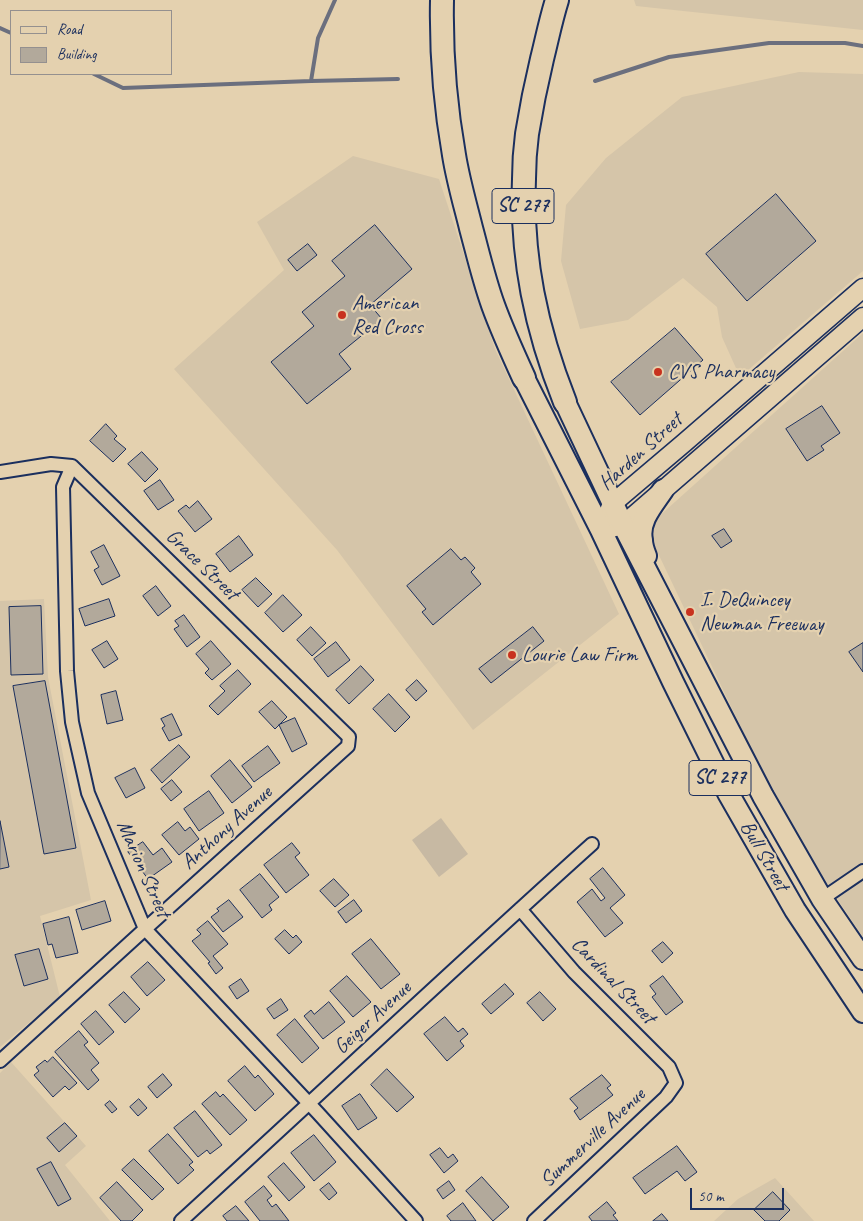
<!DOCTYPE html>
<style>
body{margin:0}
#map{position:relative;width:863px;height:1221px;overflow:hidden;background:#e4d1af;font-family:Caveat,sans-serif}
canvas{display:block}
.legend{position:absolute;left:10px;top:10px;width:162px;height:65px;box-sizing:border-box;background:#e4d1af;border:1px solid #94908f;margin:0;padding:6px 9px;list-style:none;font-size:15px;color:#1b2f5e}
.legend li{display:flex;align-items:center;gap:10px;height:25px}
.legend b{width:25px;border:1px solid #94908f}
.scale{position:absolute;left:690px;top:1188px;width:94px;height:22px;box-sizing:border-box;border:2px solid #1b2f5e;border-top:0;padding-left:6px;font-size:15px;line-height:18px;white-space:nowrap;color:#1b2f5e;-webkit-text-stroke:4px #e4d1af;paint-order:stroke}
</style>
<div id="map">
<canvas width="863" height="1221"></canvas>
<ul class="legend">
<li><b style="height:6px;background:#e4d1af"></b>Road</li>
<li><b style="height:14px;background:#b2a99b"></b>Building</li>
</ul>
<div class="scale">50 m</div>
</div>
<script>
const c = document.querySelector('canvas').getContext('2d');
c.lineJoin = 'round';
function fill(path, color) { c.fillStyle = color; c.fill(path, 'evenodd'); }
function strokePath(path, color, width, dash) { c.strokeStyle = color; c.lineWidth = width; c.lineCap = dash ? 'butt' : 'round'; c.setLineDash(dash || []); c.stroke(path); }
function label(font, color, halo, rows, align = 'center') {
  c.font = font + ' Caveat,sans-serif'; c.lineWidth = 4.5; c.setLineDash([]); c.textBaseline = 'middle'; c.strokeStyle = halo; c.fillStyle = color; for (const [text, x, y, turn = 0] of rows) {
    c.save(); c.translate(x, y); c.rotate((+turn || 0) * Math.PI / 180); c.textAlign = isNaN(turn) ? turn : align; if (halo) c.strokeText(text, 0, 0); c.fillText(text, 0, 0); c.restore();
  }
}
const built = new Path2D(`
 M634,0H863V30L636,6Z
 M799,72L863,74V271L740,377L722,337L717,307L683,278L628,320L580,329L561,261L566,205L606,158L682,97Z
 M353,156L439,179L495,349L619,614L473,730L337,550L174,369L284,270L257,222Z
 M863,333V937L821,875L766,780L646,528Z
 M44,599L48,677L91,900L40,916L60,997L0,1047V601Z
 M11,1062L86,1146L65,1165L110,1221H0V1073Z
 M775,1178L814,1221H714L738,1199Z`);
const green = new Path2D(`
 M441,818L468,854L439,877L412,840Z`);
const stream = new Path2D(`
 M0,28L11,33
 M94,74L123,88L311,81L398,79
 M311,81L318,38L335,0
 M595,81L669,57L769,43H845L863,46`);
const building = new Path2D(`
 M776,194L816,241L747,301L706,254Z
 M375,225L412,269L370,305L382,319L339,354L351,369L307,404L271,362L314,326L302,312L345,276L332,261Z
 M308,244L317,255L297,271L288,260Z
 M675,328L703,360L640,415L611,382Z
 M822,406L840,433L821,446L824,450L807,461L786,429Z
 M106,424L117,436L114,439L126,449L113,462L90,441Z
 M142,452L158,469L145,482L128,464Z
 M160,480L174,500L158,510L144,491Z
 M198,501L212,519L195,532L178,511L186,505L189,508Z
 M724,529L732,541L721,548L712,536Z
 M239,536L253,555L230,572L216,554Z
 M104,545L120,576L102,585L94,570L99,567L91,552Z
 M451,549L461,560L465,557L475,568L471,572L481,584L433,625L422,612L426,609L407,586Z
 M256,578L272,594L258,607L242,590Z
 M156,586L171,606L158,616L143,596Z
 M283,595L302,615L283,632L265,613Z
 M109,599L115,616L85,626L79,609Z
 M41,606L43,674L11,675L9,607Z
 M184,615L200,637L187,647L174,629L179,626L175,621Z
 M311,627L326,643L312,656L297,640Z
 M533,627L544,641L491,683L479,669Z
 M107,641L118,659L104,668L92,650Z
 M211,641L231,664L212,680L205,673L209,669L196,654Z
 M336,642L350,660L328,677L314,659Z
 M863,643V672L849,652Z
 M361,666L374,680L349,704L336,690Z
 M238,670L251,684L218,715L209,706L225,691L220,686Z
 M417,680L427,691L416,701L406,690Z
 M45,681L76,848L44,854L13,686Z
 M116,691L123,720L107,724L101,695Z
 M389,694L410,717L395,732L373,709Z
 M272,701L287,717L275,729L259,712Z
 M172,714L182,735L169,741L162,728L165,726L161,719Z
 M295,718L307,744L292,752L279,725Z
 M179,745L190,757L162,783L151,770Z
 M268,746L280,763L254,782L242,766Z
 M230,760L252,787L232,803L211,776Z
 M135,768L145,788L126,798L115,778Z
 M172,780L182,792L171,801L161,789Z
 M209,791L224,813L199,831L184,809Z
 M0,821L9,867L0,869Z
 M178,822L185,831L190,827L199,839L179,855L162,835Z
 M143,842L153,855L162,848L172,862L148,879L128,852Z
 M292,843L300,853L295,857L309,875L286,893L264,865Z
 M603,868L625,895L610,908L623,923L605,937L577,902L592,889L601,901L605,898L590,879Z
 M260,874L279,897L269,905L272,910L262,918L240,890Z
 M334,879L349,895L335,907L320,891Z
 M229,900L243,917L223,932L211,917L219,911L217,909Z
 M354,900L362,911L346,923L338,912Z
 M105,901L111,921L82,930L76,910Z
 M69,917L78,953L56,958L52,944L48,945L43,924Z
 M208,921L228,944L213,956L223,968L216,974L208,963L210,962L192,941L201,934L197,930Z
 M285,930L293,938L296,935L302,942L289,954L275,939Z
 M371,939L400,974L381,989L352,954Z
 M663,942L673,953L662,963L652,951Z
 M39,949L48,979L24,986L15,955Z
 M148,962L165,980L147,996L131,977Z
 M347,976L371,1002L353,1017L330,991Z
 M663,976L683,1002L666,1015L652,997L656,994L650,986Z
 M241,979L249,991L237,999L229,987Z
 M505,984L514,994L491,1014L482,1004Z
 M124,992L140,1009L125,1023L109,1005Z
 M540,992L556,1009L543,1021L527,1003Z
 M281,999L288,1010L274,1019L267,1009Z
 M329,1002L345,1022L323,1039L304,1016L311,1010L314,1014Z
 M96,1011L114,1032L99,1045L81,1024Z
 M445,1017L458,1032L463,1028L468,1034L460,1041L464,1046L447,1061L424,1034Z
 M295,1019L319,1048L302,1063L277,1035Z
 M79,1031L88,1042L84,1045L99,1063L91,1070L99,1080L88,1090L55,1052Z
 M53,1057L77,1083L69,1090L65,1086L53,1097L34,1075L39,1071L36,1067L45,1060L47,1062Z
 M245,1066L255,1078L258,1075L274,1094L255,1111L228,1081Z
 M387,1069L414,1097L397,1112L371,1085Z
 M163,1074L172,1085L157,1098L148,1087Z
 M602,1075L611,1085L607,1088L613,1095L580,1120L574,1111L578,1108L570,1099Z
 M216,1092L220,1097L223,1094L247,1120L230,1135L202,1104Z
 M360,1094L377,1118L358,1130L342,1106Z
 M139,1099L147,1108L138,1116L130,1107Z
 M110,1101L117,1109L112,1113L105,1105Z
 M195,1111L222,1145L210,1154L207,1150L198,1157L174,1128Z
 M65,1123L77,1136L59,1152L47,1138Z
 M168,1134L193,1162L189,1165L194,1170L178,1184L149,1151Z
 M314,1135L336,1162L314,1181L291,1153Z
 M677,1146L697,1172L685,1181L677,1171L645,1194L633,1178Z
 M440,1148L448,1158L453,1154L458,1161L444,1173L430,1155Z
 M134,1159L164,1189L152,1200L122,1170Z
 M51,1162L71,1199L58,1206L37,1169Z
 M284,1163L305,1187L289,1201L268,1177Z
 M482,1177L509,1207L493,1221L466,1191Z
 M449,1181L455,1190L443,1199L437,1190Z
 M117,1182L143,1210L132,1221H121L100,1198Z
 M329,1183L337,1193L329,1200L320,1190Z
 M264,1186L272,1196L267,1200L272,1207L276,1204L289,1221H260L245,1202Z
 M773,1192L790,1210L779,1221H765L754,1210Z
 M607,1202L616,1213L613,1215L618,1221H592L589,1217Z
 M463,1203L476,1221H451L447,1216Z
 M236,1206L249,1221H227L223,1216Z
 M662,1214L668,1221H653Z`);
const minor = new Path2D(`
 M72,466L63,487L67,671L72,722L88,793L145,929L318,1113L416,1221
 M0,472L51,464L72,466L349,737L348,746L145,929L0,1061
 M822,899L863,871
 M520,909L574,972L669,1067L676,1083L666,1097L534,1221
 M181,1221C318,1096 454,968 592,844`);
const secondary = new Path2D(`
 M611,528L623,525L863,317
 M601,530L612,504L684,443L863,288`);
const trunk = new Path2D(`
 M524,378L601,530L673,682L728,793L795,910L863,1012
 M565,402L623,525L763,796L822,899L863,959
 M646,556C644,551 642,546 642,540C638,521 653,505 663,490`);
const motorway = new Path2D(`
 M442,0C441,51 445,104 454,155C458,180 465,204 471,228C478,254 484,280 493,305C502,330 513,354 524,378
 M557,0C551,19 547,39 542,59C536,84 531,109 527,134C525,149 524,164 524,179C521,258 536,329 565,402`);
const markers = [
 [342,315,5,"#c8321e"],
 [658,372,5,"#c8321e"],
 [690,612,5,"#c8321e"],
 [512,655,5,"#c8321e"]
];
const shields = [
 [523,206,62],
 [720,778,62]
];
const shieldNames = [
 ["SC 277",523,206],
 ["SC 277",720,778]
];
const poiNames = [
 ["American",352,303],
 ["Red Cross",352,327],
 ["CVS Pharmacy",668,372],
 ["I. DeQuincey",700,600],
 ["Newman Freeway",700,624],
 ["Lourie Law Firm",522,655]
];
const streetNames = [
 ["Harden Street",641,452,-42],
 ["Grace Street",202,565,44],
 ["Anthony Avenue",227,828,-42],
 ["Bull Street",764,856,60],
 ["Marion Street",143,869,66],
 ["Cardinal Street",613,981,46],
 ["Geiger Avenue",373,1018,-43],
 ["Summerville Avenue",593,1138,-43]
];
fill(built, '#d5c5a9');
fill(green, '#c7b9a3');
strokePath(stream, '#6b6f7e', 4);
fill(building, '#b2a99b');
strokePath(building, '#1b2f5e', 1);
strokePath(minor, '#1b2f5e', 16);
strokePath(secondary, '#1b2f5e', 21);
strokePath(trunk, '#1b2f5e', 24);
strokePath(motorway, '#1b2f5e', 26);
strokePath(minor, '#e4d1af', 12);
strokePath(secondary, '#e4d1af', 18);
strokePath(trunk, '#e4d1af', 20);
strokePath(motorway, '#e4d1af', 22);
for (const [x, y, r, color] of markers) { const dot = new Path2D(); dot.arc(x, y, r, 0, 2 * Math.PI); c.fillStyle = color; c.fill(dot); strokePath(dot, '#e4d1af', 2); }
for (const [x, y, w] of shields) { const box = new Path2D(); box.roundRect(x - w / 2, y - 17.5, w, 35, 4); c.fillStyle = '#e4d1af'; c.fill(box); strokePath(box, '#1b2f5e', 1); }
label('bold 20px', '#1b2f5e', null, shieldNames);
label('21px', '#1b2f5e', '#e4d1af', poiNames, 'left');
label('21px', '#1b2f5e', '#e4d1af', streetNames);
</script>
